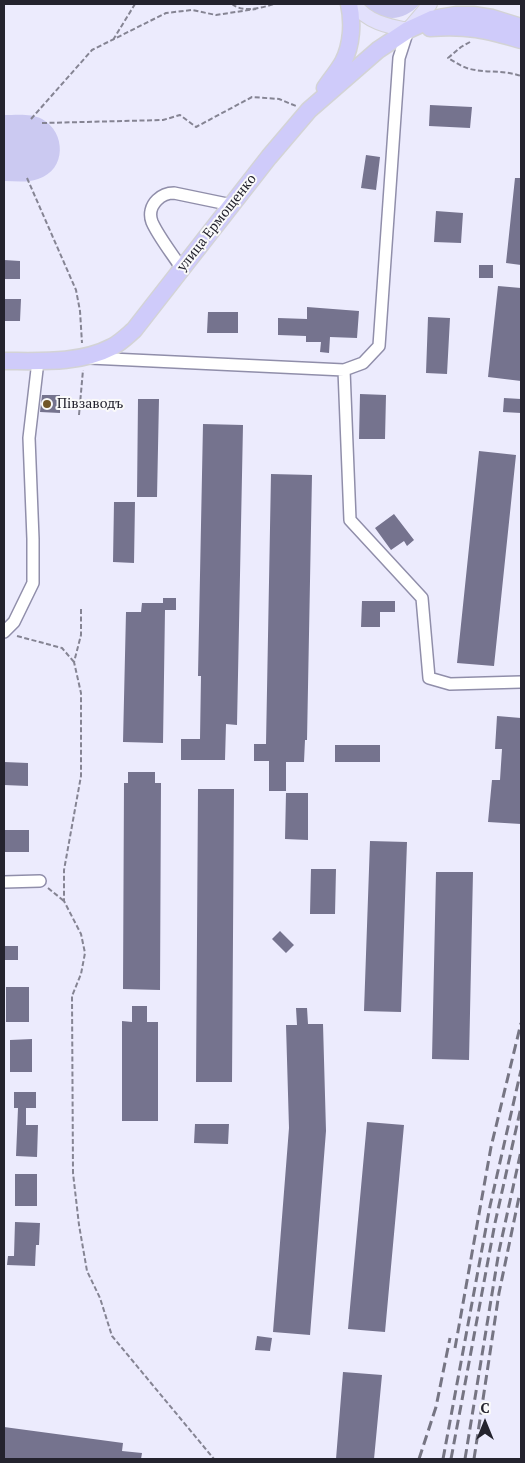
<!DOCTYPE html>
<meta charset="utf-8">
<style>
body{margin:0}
#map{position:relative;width:525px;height:1463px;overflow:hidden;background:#ecebfd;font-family:"PT Serif",serif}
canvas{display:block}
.frame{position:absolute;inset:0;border:5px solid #24232e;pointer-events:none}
.north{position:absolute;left:460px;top:1398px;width:50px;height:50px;-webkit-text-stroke:4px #fafafa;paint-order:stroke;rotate:0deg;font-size:14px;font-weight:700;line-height:20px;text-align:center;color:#24232e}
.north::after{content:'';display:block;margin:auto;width:18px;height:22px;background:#24232e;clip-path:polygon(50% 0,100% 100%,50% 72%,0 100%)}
</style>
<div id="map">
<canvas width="525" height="1463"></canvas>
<div class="frame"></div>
<div class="north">С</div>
</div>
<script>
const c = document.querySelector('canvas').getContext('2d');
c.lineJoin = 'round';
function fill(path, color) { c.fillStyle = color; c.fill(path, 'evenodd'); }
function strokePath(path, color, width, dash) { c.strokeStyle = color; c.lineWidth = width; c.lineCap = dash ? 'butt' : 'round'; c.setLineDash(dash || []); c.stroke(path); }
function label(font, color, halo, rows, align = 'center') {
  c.font = font + ' "PT Serif",serif'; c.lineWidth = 4; c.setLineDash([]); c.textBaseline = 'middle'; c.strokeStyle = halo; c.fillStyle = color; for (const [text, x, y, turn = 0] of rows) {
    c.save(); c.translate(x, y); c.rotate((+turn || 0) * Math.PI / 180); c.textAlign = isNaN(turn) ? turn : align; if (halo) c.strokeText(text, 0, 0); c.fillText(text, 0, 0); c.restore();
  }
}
const green = new Path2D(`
 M362,4H420C401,24 381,21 362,4Z
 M4,115C16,115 31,113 42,119C66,132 67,170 38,179C27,183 15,181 4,181Z`);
const building = new Path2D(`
 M430,105L472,107L470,128L429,126Z
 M366,155L380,157L376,190L361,188Z
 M515,178H521V265L506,263Z
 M436,211L463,213L461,243L434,242Z
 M4,260L20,261V279H4Z
 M479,265H493V278H479Z
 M498,286L521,288V381L488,377Z
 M4,299H21L20,321H4Z
 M307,307L359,311L357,338L330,337L329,353L320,352L321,342H306V336L278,335V318L307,319Z
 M208,312H238V333H207Z
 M428,317L450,318L447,374L426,373Z
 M360,394L386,395L385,439H359Z
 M42,395H60V413L40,412Z
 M504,398L521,399V413L503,412Z
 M138,399H159L157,497H137Z
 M203,424L243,425L237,725L226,724L225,760H181V739H200L201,676H198Z
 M479,451L516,455L494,666L457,663Z
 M271,474L312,475L307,740H305L304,762H286V791H269V761H254V744H266Z
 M114,502H135L134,563L113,562Z
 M394,514L414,540L407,546L404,541L391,550L375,528Z
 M163,598H176V610H165L163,743L123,742L126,612H141L142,603H163Z
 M362,601H395V612H380V627H361Z
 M497,716L521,718V824L488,822L492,780H500L502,749H495Z
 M335,745H380V762H335Z
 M4,762L28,763V786L4,785Z
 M128,772H155V783H161L160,990L123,989L124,783H128Z
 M198,789H234L232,1082H196Z
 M286,793H308V840L285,839Z
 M4,830H29V852H4Z
 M370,841L407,842L401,1012L364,1011Z
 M311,869H336L335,914H310Z
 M436,872H473L469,1060L432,1059Z
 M280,931L294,945L286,953L272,939Z
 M4,946H18V960H4Z
 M6,987H29V1022H6Z
 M132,1006H147V1022H158V1121H122V1021L132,1022Z
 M296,1008H307L308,1024H323L326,1131L310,1335L273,1332L289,1128L286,1025H297Z
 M32,1039V1072H10V1040Z
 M14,1092H36V1108H26V1125H38L37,1157L16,1156L18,1108H14Z
 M367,1122L404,1125L385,1332L348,1329Z
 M195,1124H229L228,1144L194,1143Z
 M15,1174H37V1206H15Z
 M15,1222L40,1223L39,1245H36L35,1266L7,1265L8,1256H14Z
 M257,1336L272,1338L270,1351L255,1350Z
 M343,1372L382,1375L374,1459H336Z
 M4,1427L123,1443L122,1451L142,1453L141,1459H4Z`);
const path = new Path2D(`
 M232,4C243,13 261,8 274,4
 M113,40L135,4
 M470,42L461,47L448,58C455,62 462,67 470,69C487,73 505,70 521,76
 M31,119L92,50L166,13L192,10L216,15L256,9
 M42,123L163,120L180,115L196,127L252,97L279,99L296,106
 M27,178L76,290L80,311L82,343
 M79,415L83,370
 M81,609V635L74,662L81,693V776L64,870V901L81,934L85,953L81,974L72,996L73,1173L79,1225L87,1271L100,1298L112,1336L214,1459
 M17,636L62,648L74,662
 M48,888L64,901`);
const minor = new Path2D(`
 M182,269C173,255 158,236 152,222C149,214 151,206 157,200C162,195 167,193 174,193L232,205
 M90,358L344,370L363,363L379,346L399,58L408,30
 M344,370L350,520L422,598L429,678L450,684L521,682
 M4,632L14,622L33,583V539L29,438L38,361
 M4,882L40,881`);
const major = new Path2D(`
 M354,4C367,22 387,26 408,30L430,4`);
const highway = new Path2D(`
 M430,28C467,25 487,30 521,40
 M325,88C331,79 338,71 343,62C352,45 353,22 349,4
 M4,361C38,361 80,364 112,347C120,343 127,336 134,330L269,157L309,110L378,50L408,30L432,19L456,15H473L492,18L521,27`);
const rail = new Path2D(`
 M455,1348L491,1147L521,1023
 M419,1459L436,1407L450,1338
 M443,1459L490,1206L521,1070
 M451,1459L495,1223L521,1107
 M465,1459L499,1251L521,1151
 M474,1459L499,1293L519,1197`);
const markers = [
 [47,404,5,"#715628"]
];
const streetNames = [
 ["улица Ермощенко",217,223,-52]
];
const poiNames = [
 ["Пiвзаводъ",57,404]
];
fill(green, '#cbc9f1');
fill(building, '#75738e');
strokePath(minor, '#908eaa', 14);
strokePath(major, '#d3d3d5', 16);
strokePath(highway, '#d3d3d5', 19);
strokePath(path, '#858493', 2, [5, 2.5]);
strokePath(minor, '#fff', 11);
strokePath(major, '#e2e0fc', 14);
strokePath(highway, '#cfcbfa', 16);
strokePath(rail, '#767583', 3, [10, 5]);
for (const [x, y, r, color] of markers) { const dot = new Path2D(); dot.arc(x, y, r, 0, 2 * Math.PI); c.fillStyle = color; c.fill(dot); strokePath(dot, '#fafafa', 2); }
label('14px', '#24232e', '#fafafa', streetNames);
label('14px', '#24232e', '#fafafa', poiNames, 'left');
</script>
